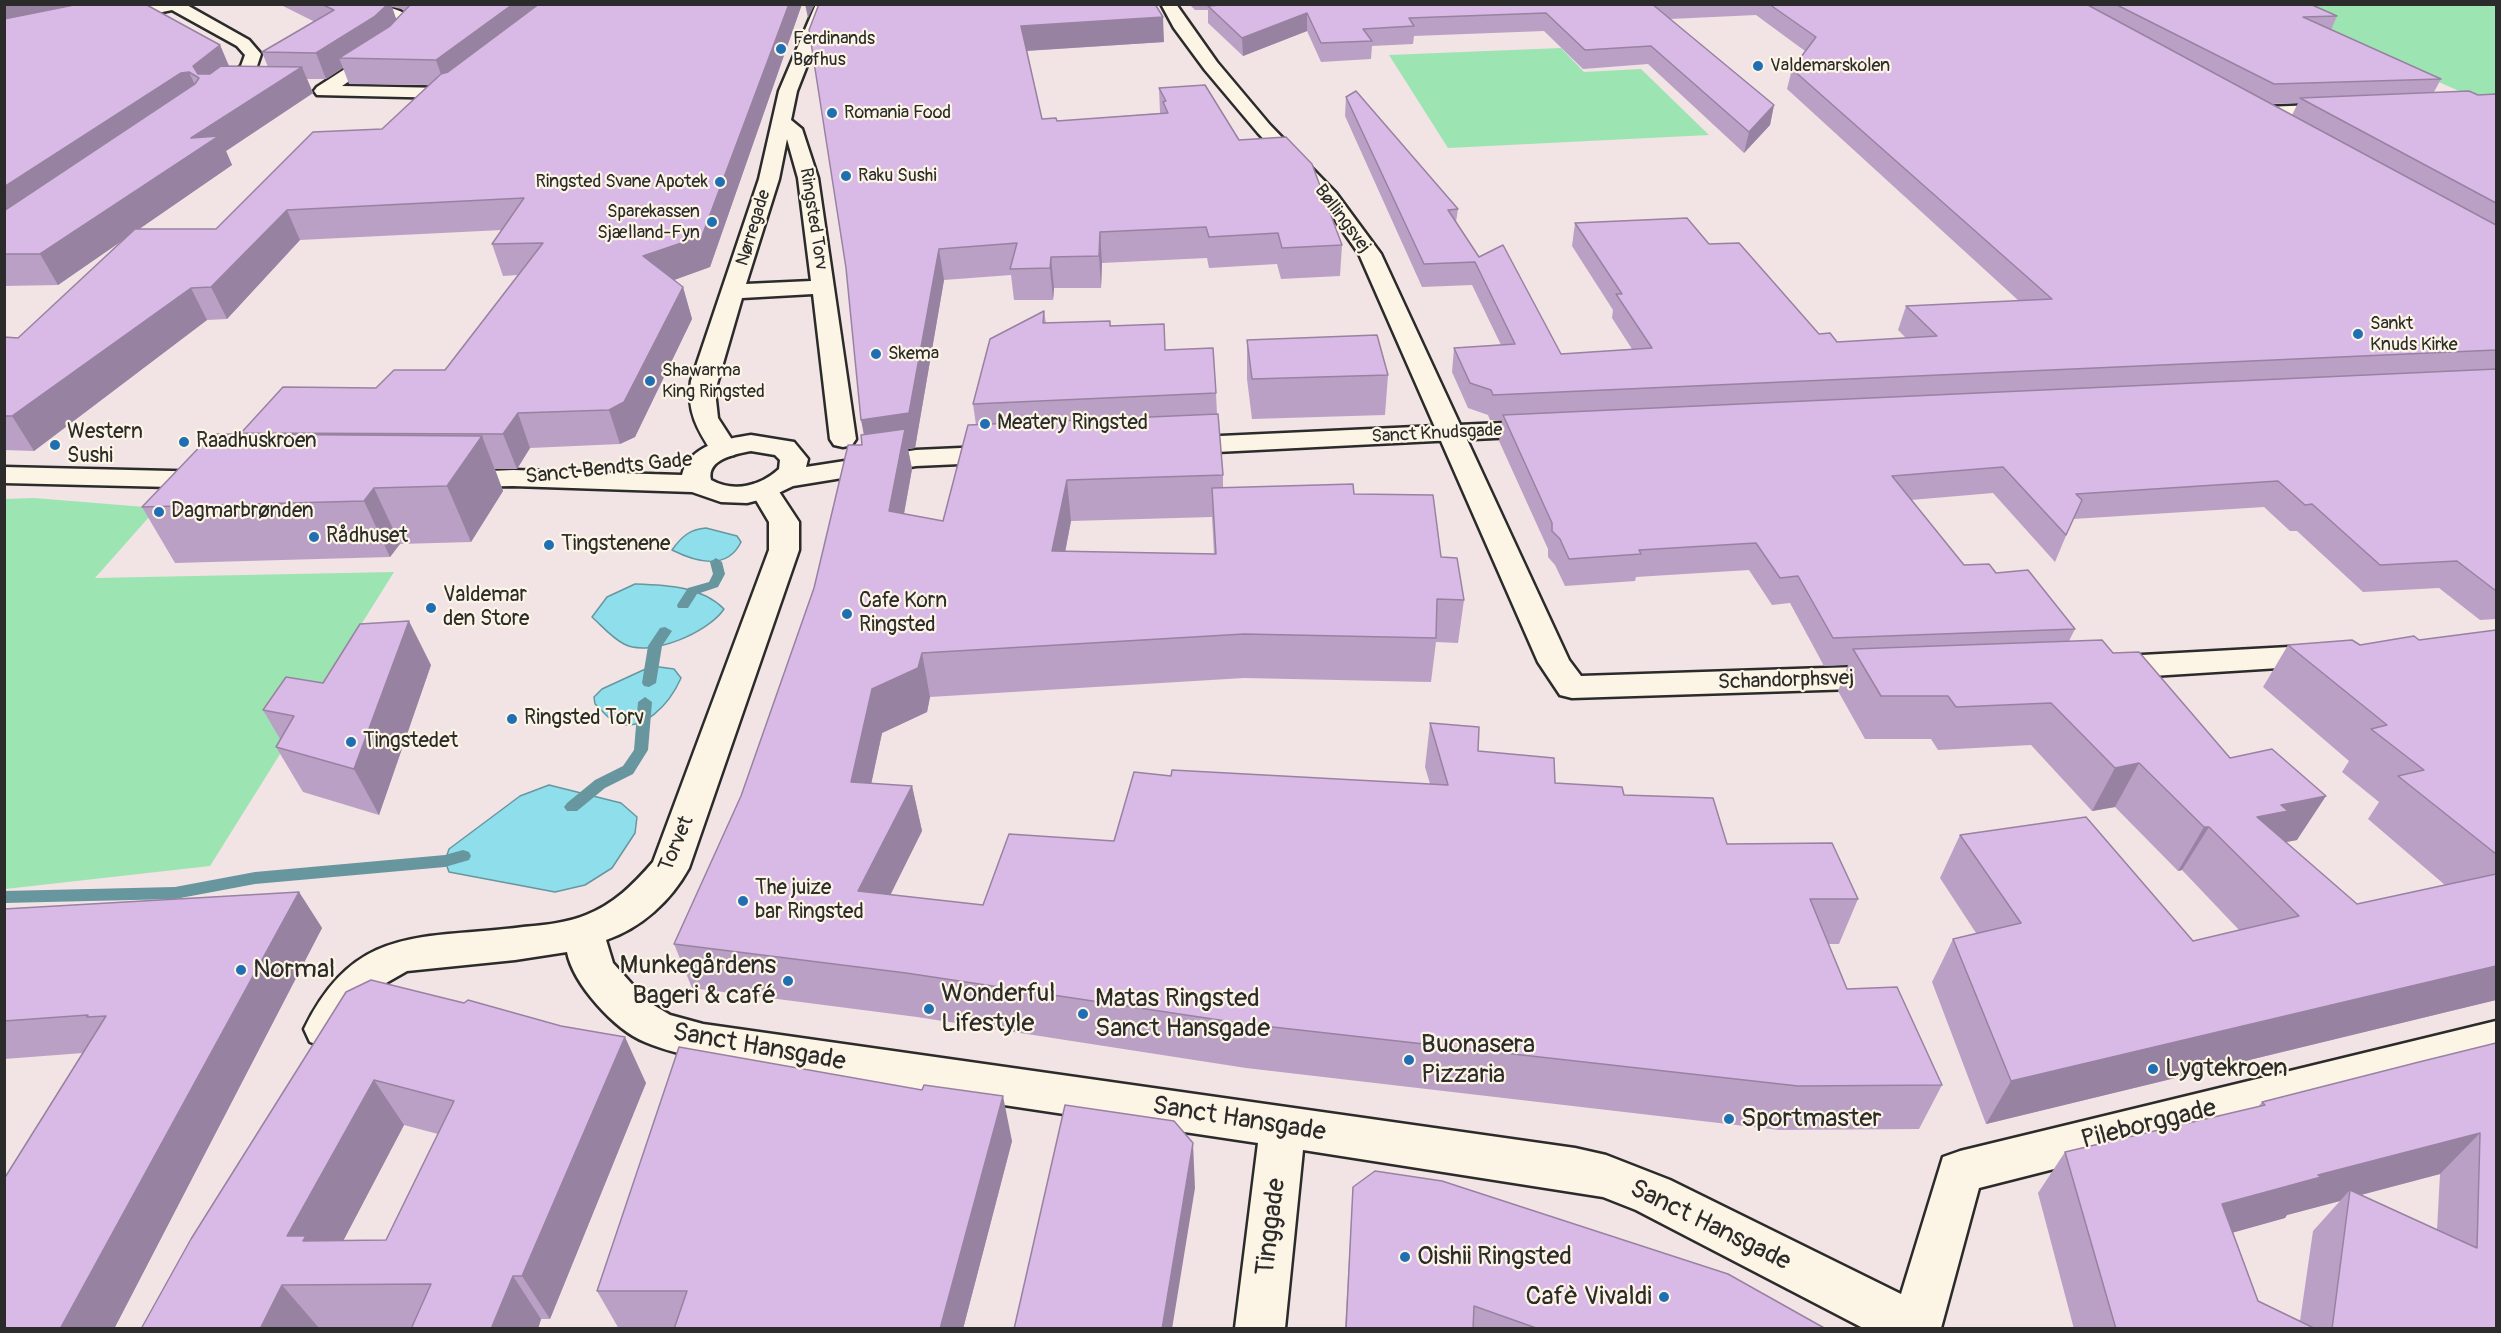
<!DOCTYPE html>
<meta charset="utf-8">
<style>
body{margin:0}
#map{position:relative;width:2501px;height:1333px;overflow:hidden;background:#f2e3e5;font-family:Pangolin,sans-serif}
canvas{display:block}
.frame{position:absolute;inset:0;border:6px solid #2b2b2b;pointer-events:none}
</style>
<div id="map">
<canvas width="2501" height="1333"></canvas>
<div class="frame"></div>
</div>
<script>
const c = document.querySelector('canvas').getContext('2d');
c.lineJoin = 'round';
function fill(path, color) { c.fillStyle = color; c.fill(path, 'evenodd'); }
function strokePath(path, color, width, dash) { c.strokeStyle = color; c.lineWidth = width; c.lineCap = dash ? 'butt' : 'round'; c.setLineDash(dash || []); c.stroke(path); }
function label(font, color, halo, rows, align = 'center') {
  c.font = font + ' Pangolin,sans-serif'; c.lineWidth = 4.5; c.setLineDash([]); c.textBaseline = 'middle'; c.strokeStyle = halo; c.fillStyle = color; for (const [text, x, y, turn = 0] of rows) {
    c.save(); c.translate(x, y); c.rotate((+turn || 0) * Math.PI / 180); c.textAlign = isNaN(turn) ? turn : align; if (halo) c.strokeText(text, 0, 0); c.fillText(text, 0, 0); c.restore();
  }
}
const green = new Path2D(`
 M2262,5H2496V107Z
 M1561,48L1584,72L1641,69L1709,135L1448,148L1389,55Z
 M34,498L157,508L95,578L394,572L210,866L5,889L4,499Z`);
const water = new Path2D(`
 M706,528L737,536L741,542C727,571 696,562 672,550C681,537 690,529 706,528Z
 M635,584C666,585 701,586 724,609C709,632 650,658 624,644C612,638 602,626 592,617L607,597Z
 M652,666L674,669L681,678C671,701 642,738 612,720C606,716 601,709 595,704L594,697L602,689Z
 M549,785L621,803L637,817L635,833L612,868L585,885L555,892L449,872L445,861L449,849L520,796Z`);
const stream = new Path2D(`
 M716,558L722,562L725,574L718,587L697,594L688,608H678L677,605L688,588L709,582L713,574L710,562Z
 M665,627L672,631L662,646L656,683L649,687L644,686L642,683L648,646L660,628Z
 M645,697L652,702L648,750L633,774L605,788L577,811H567L564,807L567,803L595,780L623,766L634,750L638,702Z
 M463,850L469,852L471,856L469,860L445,867L255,884L175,899L4,903V891L175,887L255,872L445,855Z`);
const street = new Path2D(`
 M153,4H185L249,40L261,54L255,72L222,98H210L207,94L210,90L241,66L245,55L237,46L172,10L109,23L101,18L104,15Z
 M360,4C380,4 407,8 419,27L397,49L342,86L446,88L463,78L469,79L472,83L456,97L450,98L317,95L314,91L317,87L385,43L403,26Z
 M816,4H831L797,91L791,120L802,129L818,178L856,439L852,445L843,447L834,445L830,439L813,294L742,298L715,391L718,418L738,449L734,455L724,457L714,455C698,431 686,411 691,381L759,179L779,91ZM787,139L798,178L811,281L746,284L779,179Z
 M1161,4H1176L1217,62L1270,125L1336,193L1381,254L1569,660L1581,676L1886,666L1898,669L1903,677L1898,685L1886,688L1572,698L1560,695L1538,662L1359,254L1322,201L1258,133L1205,70L1174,28Z
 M2244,98L2265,107L2340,104L2349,109L2340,114C2314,115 2252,126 2235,103Z
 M764,482L774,484L799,522V550L689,868C671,901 641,928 606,940L613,963L647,1001L670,1015L703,1024L1575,1148L1606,1155L1670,1180L1901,1294L1943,1157L1960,1151L2496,1021V1057L1979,1188L1941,1328H1863L1636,1210L1603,1197L1303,1150L1285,1328H1235L1258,1143L703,1060C684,1054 663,1050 645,1042C615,1030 573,984 567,952L515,960L407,971L386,983L368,999L340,1042L325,1047L310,1042L304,1029C356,923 422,940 523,927C544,925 567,923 586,915C614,904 634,884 653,862L769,550V522L750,490L754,484Z
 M2326,645L2338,648L2342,655L2338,662L2326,665L2105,679L2093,676L2088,668L2093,660L2105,657Z`);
const secondary = new Path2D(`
 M1545,421L1554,423L1558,429L1554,435L1177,454L1167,452L1163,446L1167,440L1177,438Z
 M751,435L794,442L808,459L806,467L916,450L1005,446L1015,448L1019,454L1015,460L1005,462L916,466L793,486L770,497L747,503L721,502L692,492L513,486L453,487L443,485L439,479L443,473L513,470L682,475C689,445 725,439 751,435ZM751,451L775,455L780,460L779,469C760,486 734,493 711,480C706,459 736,454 751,451Z
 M4,467L213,472L223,474L227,480L223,486L213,488L4,483Z`);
const wall = new Path2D(`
 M4,4L220,45L229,66L268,67L262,52L315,22L279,4H802L710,267L674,280L683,287L692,319L635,437L620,444L530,448L517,469H495L503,491L471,542L400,544L390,557L175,563L142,507L242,435L241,433L376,388L445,370L518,275L503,276L492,244L502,230L300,240L227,319L207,320L34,451L4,450V337L18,338L124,239L58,285L4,286ZM392,7L401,9L404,11L396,19ZM343,68L349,84L429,85L382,129L216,229H139L232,165L226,151L313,93L307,79H326Z
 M819,4L1164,42L1027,51L1042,119L1057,121L1160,113L1159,88L1239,140L1342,245L1340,276L1281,279L1277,264L1209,268L1207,258L1102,263L1101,288H1054L1053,300H1014L1011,275L944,280L915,448L908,449L912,469L904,514L943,521L976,425L973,404L1044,311L1046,323L1110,326L1165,350L1216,393L1217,414L1223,475V488L1354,494L1441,557L1464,600L1458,643L1436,642L1431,682L1244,678L930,697L927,712L882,733L871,784L912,786L922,831L890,895L983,905L1114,841L1171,776L1430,784L1425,767L1430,723L1478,751L1555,783L1624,795L1727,844L1858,899L1839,944H1828L1847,989L1942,1085L1919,1129L1779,1130L1246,1068L917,1017L692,988L674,944L741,796L814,588L862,445L864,435ZM1212,517L1214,554L1065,552L1071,521Z
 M1189,4H2310L2337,16L2331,30L2441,79L2434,92L2478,95L2496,94V619L2480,620L2439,588L2363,592L2297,531H2290L2264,507L2073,519L2055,562L1993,493L1911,500L1964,565L1996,573L2075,629L2069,641L2113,653L2297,840L2286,842L2357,904L2445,885L2368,819L2379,802L2342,772L2349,761L2263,687L2288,645H2360L2419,640L2496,630V1000L1986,1124L1932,982L1953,939L1976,933L1940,878L1960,835L2193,941L2239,930L2182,870L2178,871L2115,807L2092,811L2031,745L1938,750L1931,739H1865L1838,691L1848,665L1824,666L1790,603L1772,605L1749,570L1636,577L1635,581L1565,586L1555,565L1548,557V549L1499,441L1502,420H1490L1488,415L1468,408L1452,372L1454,348L1501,345L1472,285L1422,287L1345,116L1346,97L1458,209L1456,222L1479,257L1561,354L1632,349L1612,318L1613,310L1572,246L1575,223L1709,244L1819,334L1837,342L1906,338L1898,330L1906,306L2019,301L1787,89L1792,69L1805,51L1756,15L1670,19L1774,105L1770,125L1744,153L1648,64L1583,69L1544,31L1414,36L1413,44L1372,46L1371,59L1321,62L1307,31L1243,56L1208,23V10H1195ZM2298,103L2292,115L2271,104Z
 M1247,340L1388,375L1385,415L1252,419L1247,379Z
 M431,665L379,815L303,792L276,747L280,739L263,710L323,683Z
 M299,892L322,928L114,1329H4L83,1053L4,1059V909Z
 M346,992L646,1083L550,1319H541L538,1329H411L412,1327L141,1329ZM404,1125L438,1134L386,1240L343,1241Z
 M2496,1043V1329H2074L2038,1193L2065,1152L2258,1107L2262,1102ZM2440,1174L2437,1230L2361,1195ZM2340,1201L2313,1231L2300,1321L2258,1301L2233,1232L2285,1218L2287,1215Z
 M1012,1141L963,1329H619L597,1291Z
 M1353,1187L1826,1329H1345Z`);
const shadedWall = new Path2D(`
 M8,4H134L4,32V5Z
 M388,4H391L399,27L339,58L343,68L326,79L316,53Z
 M513,4H553L445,86L436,60Z
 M789,4H802L710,267L652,288L643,256Z
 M805,4H815L808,18Z
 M1307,13V31L1243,56L1242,38Z
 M1163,17L1164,42L1023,51L1021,26Z
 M220,45L231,71L206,92L193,66Z
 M302,67L313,93L226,151L232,165L58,285L40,254L191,138Z
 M189,72L201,98L4,228V187L181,73Z
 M1774,105L1770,125L1744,153L1749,132Z
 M287,210L300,240L227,319L211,287Z
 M1100,232L1102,263L1101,288L1099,256Z
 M939,249L944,280L915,448L908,449L912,469L897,552L868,455L861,420Z
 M1051,257L1054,288L1053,300L1050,268Z
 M683,287L692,319L635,437L620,444L609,410Z
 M191,288L207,320L34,451L12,416Z
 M518,413L530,448L517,469L503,434Z
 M482,436L503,491L471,542L447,486Z
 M1067,480L1071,521L1057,594L1052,551Z
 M374,488L400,544L390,557L364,501Z
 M409,621L431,665L379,815L354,769Z
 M922,653L930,697L927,712L882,733L862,827L851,782L872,689Z
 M2139,763L2115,807L2092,811L2115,768Z
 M912,786L922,831L870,936L858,891Z
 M2326,796L2297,840L2265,846L2257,817L2281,805Z
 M2204,827H2209L2182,870L2178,871Z
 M299,892L322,928L114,1329H60Z
 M2496,966V1000L1986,1124L2011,1081Z
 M625,1037L646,1083L550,1319L522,1276Z
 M374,1080L404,1125L330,1266L287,1236Z
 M1003,1096L1012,1141L963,1329H940Z
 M2480,1133L2440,1174L2349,1198L2350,1190L2340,1201L2287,1215L2285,1218L2189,1245L2222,1204L2318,1175Z
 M1193,1143L1195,1188L1172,1329H1162Z
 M513,1276L541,1319L538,1329H491Z
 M282,1285L319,1328V1329H260Z`);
const building = new Path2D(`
 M79,4H145L220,45L193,66L198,74H210L221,66L302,67L191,138L219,136L40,254H4V211L195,84L199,78L189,72L181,73L4,187V19Z
 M321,4H388L374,17L316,53L262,52L334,10Z
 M411,4H513L436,60L339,58L390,26Z
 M539,4H789L702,236L643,256L683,287L624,402L609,410L518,413L503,434L241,433L283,387L376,388L394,370H445L543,243L492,244L524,198L287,210L211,287L191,288L12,416H4V337L18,338L135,229H216L313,132L382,129L441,74L448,72Z
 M819,4H1155L1163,17L1021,26L1042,119L1056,118L1057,121L1168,113L1163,102L1166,101L1159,88L1205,85L1239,140L1286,137L1312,164L1342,245L1282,248L1278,233L1209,237L1206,227L1100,232L1099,256L1051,257L1050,268L1010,269L1017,243L939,249L909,413L861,420L846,268L809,30Z
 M1234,4H1652L1774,105L1749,132L1651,46L1585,50L1546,13L1409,18L1414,26L1363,29L1372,41L1321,43L1307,13L1242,38L1208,6Z
 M1769,4H2086L2496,225V350L1493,395L1491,390L1470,383L1454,348L1515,344L1475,262L1424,264L1346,97L1356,91L1458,209L1448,210L1479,257L1503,245L1561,354L1652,348L1616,294H1622L1575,223L1687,218L1709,244L1739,243L1819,334L1830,333L1837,342L1937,336L1906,306L2052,299L1792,69L1816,37Z
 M2115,4H2310L2337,16L2303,17L2441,79L2274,84Z
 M2469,91L2478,95L2496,94V203L2300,98Z
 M1044,311L1043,323L1110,321V326L1164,324L1165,350L1213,348L1216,393L973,404L990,339Z
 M1377,335L1388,375L1252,379L1247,340Z
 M2496,369V591L2457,561L2380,565L2312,504L2305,505L2278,481L2076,494L2082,500L2066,535L2003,467L1892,476L1964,565L1989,564L1996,573L2028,570L2075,629L1833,638L1798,576L1780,578L1756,543L1639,550L1641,554L1569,559L1560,539L1552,531V523L1503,415Z
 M1218,414L1223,475L1067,480L1052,551L1216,554L1212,488L1353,484L1354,494L1433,495L1441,557L1457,558L1464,600L1437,599L1436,638L1244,634L922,653L918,668L872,689L851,782L912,786L858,891L983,905L1009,834L1114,841L1134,772L1171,776L1172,770L1448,785L1430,723L1479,727L1478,751L1554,758L1555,783L1622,787L1624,795L1713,798L1727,844L1832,843L1858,899H1810L1847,989L1897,987L1942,1085L1798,1086L1246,1024L906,973L674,944L741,796L814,588L848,445H862L861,435L905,429L889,511L943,521L968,425Z
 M212,434L482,436L447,486L374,488L364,501L142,507Z
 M409,621L354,769L276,747L294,716L263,710L286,677L323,683L360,624Z
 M2496,630V854L2398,776L2424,770L2371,729L2387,725L2288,645L2352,640L2360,645L2414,636L2419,640Z
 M2102,640L2113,653L2139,652L2230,758L2272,749L2326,796L2281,805L2288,811L2257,817L2357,904L2496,874V966L2011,1081L1953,939L2021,923L1960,835L2086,817L2193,941L2299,916L2209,827H2204L2139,763L2115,768L2051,703L1956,707L1948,696H1881L1853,649Z
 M299,892L60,1329H4V1179L106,1016L87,1017L88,1015L4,1021V909Z
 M371,980L464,1003L468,1000L561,1026L625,1037L522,1276H513L491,1329H411L431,1284L282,1285L260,1329H141L191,1239L346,992ZM374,1080L454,1101L386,1240L303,1241L306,1236H287Z
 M2496,1043V1329H2332L2350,1190L2477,1248L2480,1133L2318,1175L2321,1177L2222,1204L2258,1301L2316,1329H2116L2065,1152L2265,1105L2262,1102L2419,1062Z
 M679,1047L922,1090L924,1085L1003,1096L940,1329H674L687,1291H597Z
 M1065,1105L1174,1121L1193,1143L1162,1329H1014Z
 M1375,1171L1442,1181L1728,1274L1826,1329H1539L1474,1306L1473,1329H1346L1353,1187Z`);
const markers = [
 [781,49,6,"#1f6fb2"],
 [1758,66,6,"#1f6fb2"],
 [832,113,6,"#1f6fb2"],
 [846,176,6,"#1f6fb2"],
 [720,182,6,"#1f6fb2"],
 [712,222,6,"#1f6fb2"],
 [2358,334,6,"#1f6fb2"],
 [876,354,6,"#1f6fb2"],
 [650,381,6,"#1f6fb2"],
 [985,424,6,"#1f6fb2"],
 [184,442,6,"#1f6fb2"],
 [55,445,6,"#1f6fb2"],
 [159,512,6,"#1f6fb2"],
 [314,537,6,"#1f6fb2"],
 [549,545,6,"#1f6fb2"],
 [431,608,6,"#1f6fb2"],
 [847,614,6,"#1f6fb2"],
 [512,719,6,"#1f6fb2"],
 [351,742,6,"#1f6fb2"],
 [743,901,6,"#1f6fb2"],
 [241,970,6,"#1f6fb2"],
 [788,981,6,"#1f6fb2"],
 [929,1009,6,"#1f6fb2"],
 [1083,1014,6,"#1f6fb2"],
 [1409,1060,6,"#1f6fb2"],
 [2153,1069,6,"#1f6fb2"],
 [1729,1119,6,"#1f6fb2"],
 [1405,1257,6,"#1f6fb2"],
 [1664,1297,6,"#1f6fb2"]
];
const farPoinames = [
 ["Ferdinands",793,39],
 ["Bøfhus",793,60],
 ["Valdemarskolen",1770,66],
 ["Romania Food",844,113],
 ["Raku Sushi",858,176],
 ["Ringsted Svane Apotek",708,182,"right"],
 ["Sparekassen",700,212,"right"],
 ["Sjælland-Fyn",700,233,"right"],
 ["Sankt",2370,324],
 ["Knuds Kirke",2370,345],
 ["Skema",888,354],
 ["Shawarma",662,371],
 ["King Ringsted",662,392]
];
const farStreetnames = [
 ["Ringsted Torv",813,219,81],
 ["Bøllingsvej",1342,219,53],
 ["Nørregade",754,228,-73],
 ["Sanct Knudsgade",1437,434,-3]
];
const poiNames = [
 ["Meatery Ringsted",997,424],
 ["Western",67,433],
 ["Sushi",67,457],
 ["Raadhuskroen",196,442],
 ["Dagmarbrønden",171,512],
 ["Rådhuset",326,537],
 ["Tingstenene",561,545],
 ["Valdemar",443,596],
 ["den Store",443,620],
 ["Cafe Korn",859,602],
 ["Ringsted",859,626],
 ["Ringsted Torv",524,719],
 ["Tingstedet",363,742],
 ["The juize",755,889],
 ["bar Ringsted",755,913]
];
const streetNames = [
 ["Sanct Bendts Gade",609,469,-6],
 ["Schandorphsvej",1786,681,-2],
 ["Torvet",677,844,-67]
];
const nearPoinames = [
 ["Munkegårdens",776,966,"right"],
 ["Bageri & café",776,996,"right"],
 ["Normal",253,970],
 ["Wonderful",941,994],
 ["Lifestyle",941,1024],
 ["Matas Ringsted",1095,999],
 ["Sanct Hansgade",1095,1029],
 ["Buonasera",1421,1045],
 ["Pizzaria",1421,1075],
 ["Lygtekroen",2165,1069],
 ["Sportmaster",1741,1119],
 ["Oishii Ringsted",1417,1257],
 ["Cafè Vivaldi",1652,1297,"right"]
];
const nearStreetnames = [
 ["Sanct Hansgade",759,1048,10],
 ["Sanct Hansgade",1239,1120,9],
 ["Pileborggade",2149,1125,-14],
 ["Sanct Hansgade",1710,1226,26],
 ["Tinggade",1272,1227,-83]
];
fill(green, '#9ce4b2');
fill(water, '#8fdeec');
strokePath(water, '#67969f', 1.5);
fill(stream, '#67969f');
strokePath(street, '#2b2b2b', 5);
strokePath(secondary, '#2b2b2b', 5);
fill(street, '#fcf5e5');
fill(secondary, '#fcf5e5');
fill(wall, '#bba0c6');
fill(shadedWall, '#9882a1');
fill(building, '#d9bae6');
strokePath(building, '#9882a1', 1.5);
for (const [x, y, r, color] of markers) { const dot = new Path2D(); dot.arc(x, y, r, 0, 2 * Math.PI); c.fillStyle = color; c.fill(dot); strokePath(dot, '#fcf5e5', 2); }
label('18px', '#2b2b2b', '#fcf5e5', farPoinames, 'left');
label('18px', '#2b2b2b', '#fcf5e5', farStreetnames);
label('21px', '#2b2b2b', '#fcf5e5', poiNames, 'left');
label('21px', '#2b2b2b', '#fcf5e5', streetNames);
label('26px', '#2b2b2b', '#fcf5e5', nearPoinames, 'left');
label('26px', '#2b2b2b', '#fcf5e5', nearStreetnames);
</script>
